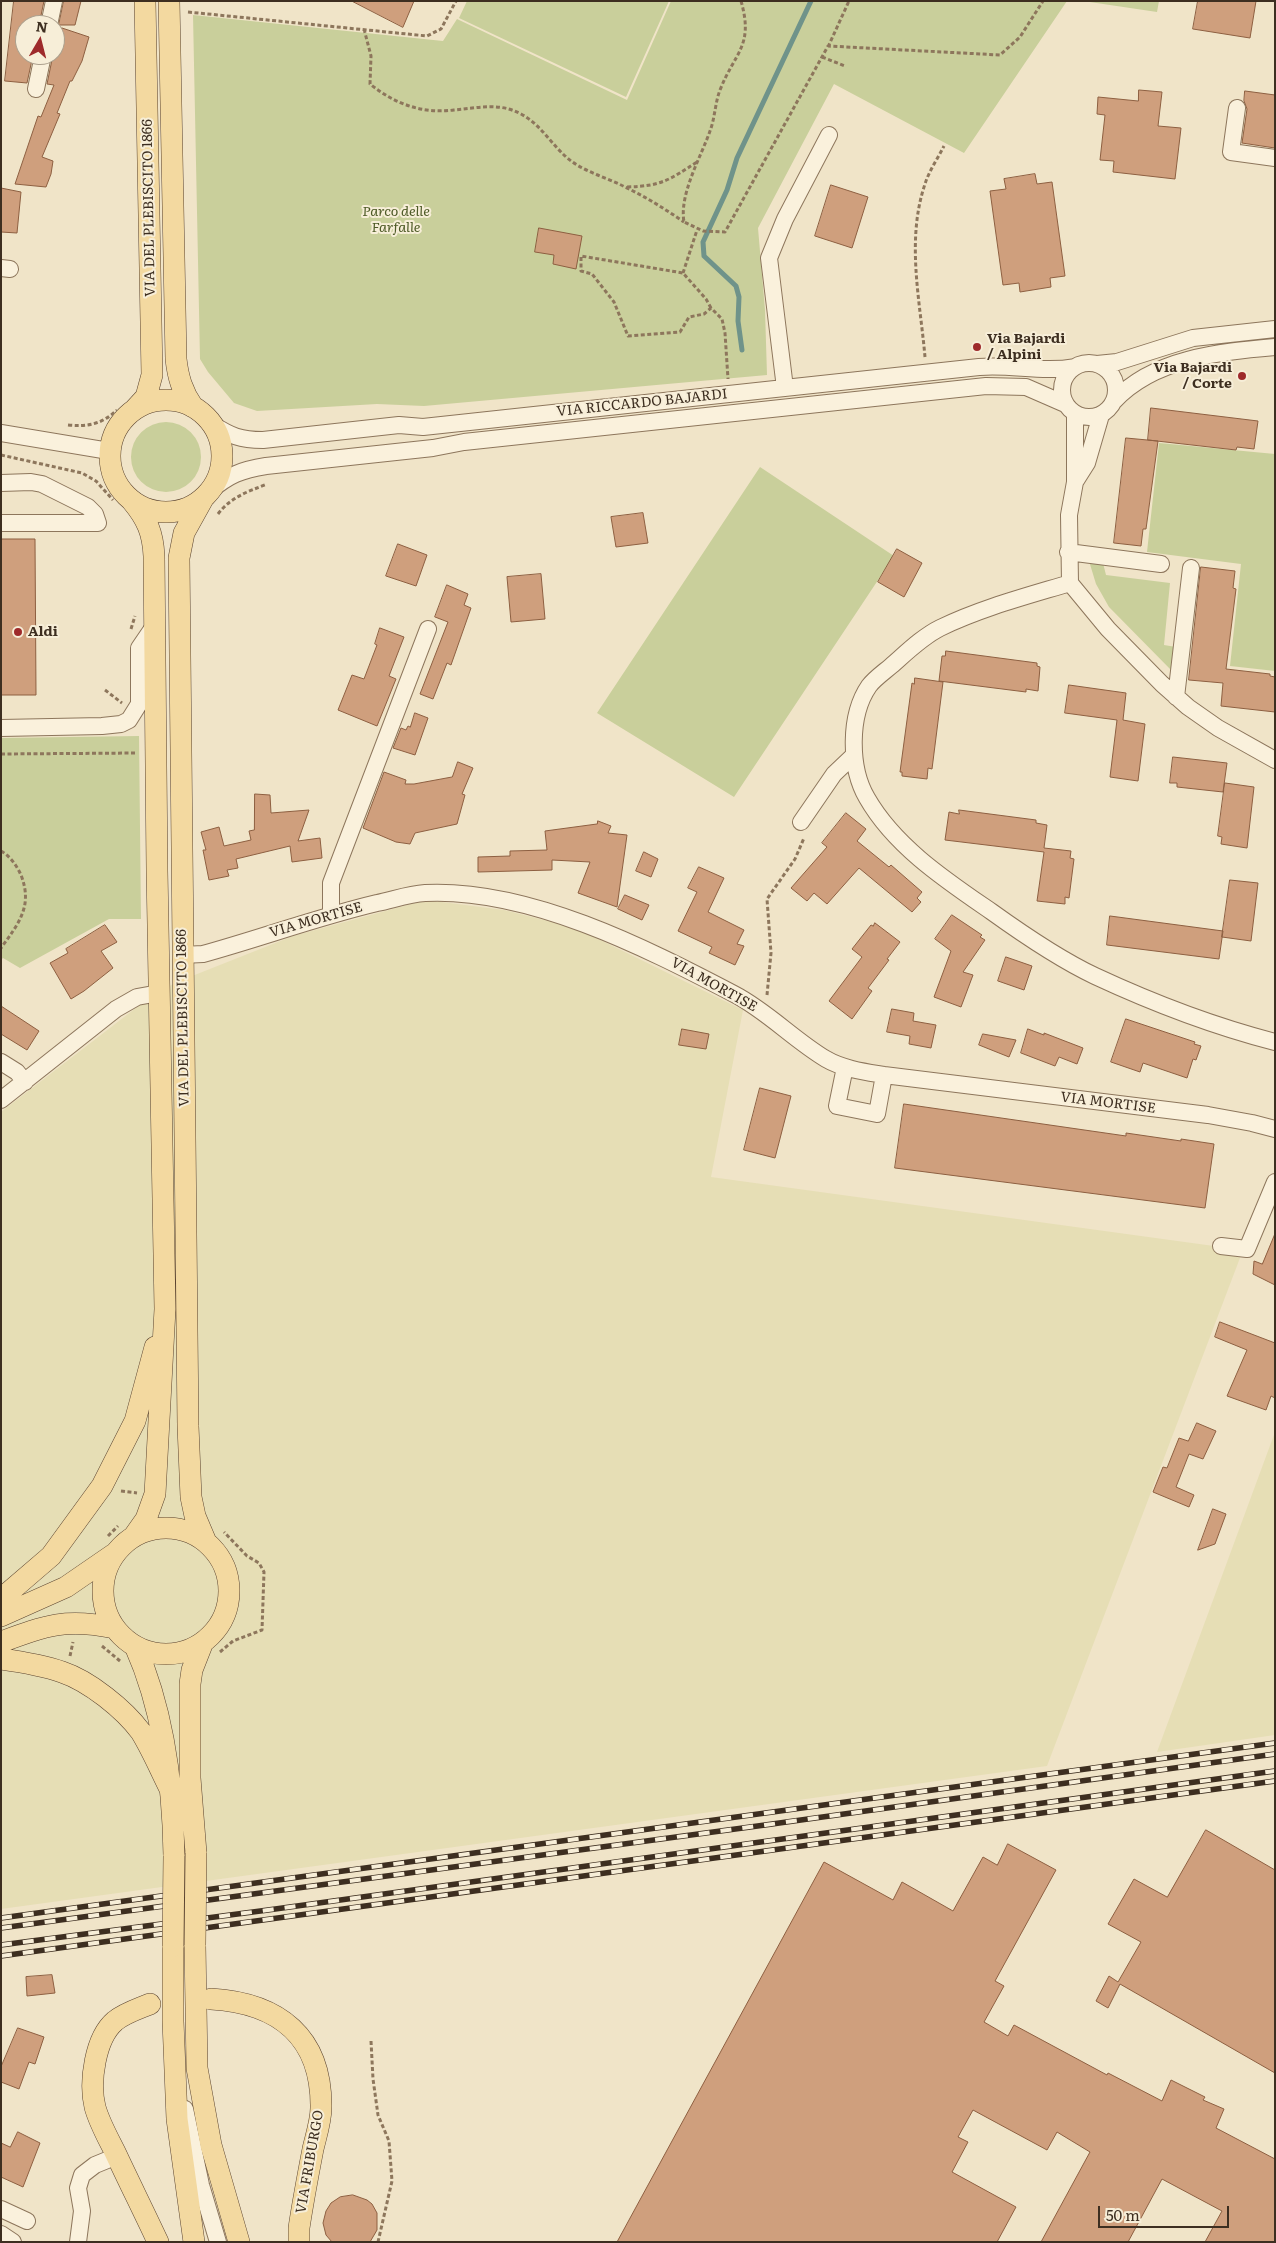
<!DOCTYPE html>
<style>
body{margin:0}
#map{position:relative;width:1276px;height:2243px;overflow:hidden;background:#f0e4c8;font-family:Literata,serif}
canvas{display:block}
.frame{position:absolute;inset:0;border:2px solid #3d2e20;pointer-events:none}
.north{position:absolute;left:15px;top:15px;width:50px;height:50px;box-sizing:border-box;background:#f7eed8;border:1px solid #ada18e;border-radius:50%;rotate:8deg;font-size:14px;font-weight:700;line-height:20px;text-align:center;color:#3d2e20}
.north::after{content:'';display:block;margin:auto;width:18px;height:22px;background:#9e2a2b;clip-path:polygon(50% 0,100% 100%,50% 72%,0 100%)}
.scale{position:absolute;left:1098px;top:2206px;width:131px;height:22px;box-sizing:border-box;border:2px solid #3d2e20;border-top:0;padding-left:6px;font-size:15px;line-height:18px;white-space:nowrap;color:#3d2e20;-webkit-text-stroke:4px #f7eed8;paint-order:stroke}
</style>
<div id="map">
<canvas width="1276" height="2243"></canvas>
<div class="frame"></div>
<div class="north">N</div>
<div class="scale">50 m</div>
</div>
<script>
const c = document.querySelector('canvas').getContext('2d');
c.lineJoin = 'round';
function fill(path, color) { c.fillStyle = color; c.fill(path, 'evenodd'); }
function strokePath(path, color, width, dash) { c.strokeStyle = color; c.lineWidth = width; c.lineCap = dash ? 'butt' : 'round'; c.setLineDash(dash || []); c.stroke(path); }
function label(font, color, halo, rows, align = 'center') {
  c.font = font + ' Literata,serif'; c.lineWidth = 4; c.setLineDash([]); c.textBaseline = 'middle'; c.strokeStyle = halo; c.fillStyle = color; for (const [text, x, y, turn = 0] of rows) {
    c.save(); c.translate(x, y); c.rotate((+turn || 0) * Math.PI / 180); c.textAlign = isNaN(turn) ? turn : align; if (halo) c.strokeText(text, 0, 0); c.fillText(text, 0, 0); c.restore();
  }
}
const farmland = new Path2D(`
 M426,900L504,910L576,928L743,1010L711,1177L1243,1250L1047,1766L1,1909V1112L154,994L177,982L293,936Z
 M1275,1432V1735L1157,1752Z`);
const green = new Path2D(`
 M467,1H669L626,97L459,18Z
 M671,1H1067L964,153L834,84L758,228L765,310L767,375L424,406L377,404L257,411L234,403L208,372L200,359L193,15L443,41L457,19L627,100Z
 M1083,1H1159L1157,12Z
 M131 457a35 35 0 1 1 70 0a35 35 0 1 1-70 0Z
 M1159,443L1275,454V671L1230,666L1241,564L1147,552Z
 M760,467L894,556L734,797L597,713Z
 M1089,561L1103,563L1106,575L1170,583L1164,645L1176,647L1172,671L1109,607L1096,584Z
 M139,736L141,919H109L20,968L3,958L1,960V738Z`);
const stream = new Path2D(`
 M742,350L738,321L739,297L736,286L704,256L703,242L727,190L737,158L811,1`);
const building = new Path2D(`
 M14,1H44L39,25H25V55H33L27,83L5,81Z
 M64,1H81L75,25H59Z
 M352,1H414L403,27Z
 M1198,1H1256L1250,38L1193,29Z
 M62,28L89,37L82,61L72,81H70L57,113L60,114L42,157L53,161L51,174L46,187L15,184L38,116L41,117L54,85L47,84L53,55H55Z
 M1139,90L1162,92L1158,126L1181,128L1175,179L1113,172L1114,161L1100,160L1105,115L1097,114L1098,97L1138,101Z
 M1245,91L1275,95V148L1242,143L1247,109L1244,101Z
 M1035,174L1037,184L1052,182L1065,276L1050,278L1051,287L1020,292L1019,283L1003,285L990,191L1006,189L1004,179Z
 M831,185L868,197L852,248L815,236Z
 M1,188L21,192L17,233L1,232Z
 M539,228L582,236L576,269L553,264L554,255L535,252Z
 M1151,408L1258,421L1254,449L1237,447L1236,450L1148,440Z
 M1126,438L1158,441L1146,529H1143L1141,546L1114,543Z
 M643,513L648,543L616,547L611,517Z
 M1,539H35L36,695H1Z
 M398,544L427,555L416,586L386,576Z
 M897,549L922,563L904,597L878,582Z
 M1201,567L1235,571L1233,588L1236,589L1226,669L1270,674V676L1275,677V712L1221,706L1223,683L1189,680Z
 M541,574L545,619L511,622L507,577Z
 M447,585L468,594L464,605L471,608L451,665L447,663L433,699L420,694L448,622L435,617Z
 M380,628L404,637L389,676L396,679L377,726L338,710L352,675L364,679L377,645L375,644Z
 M946,651L1037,663V666L1040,667L1038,691L1026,689V692L939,681L942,656H945Z
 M915,678L943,682L932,769L928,768L927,779L902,776V772H900L912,683L914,684Z
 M1069,685L1126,693L1123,720L1145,724L1138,781L1110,777L1117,720L1065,713Z
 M415,713L428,718L415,755L393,748L401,728L406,730L408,726L410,727Z
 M1173,757L1227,763L1223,792L1177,787V783H1170Z
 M458,762L473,768L462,794L465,795L457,824L415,833L410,844L396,842L363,828L384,772L406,780L405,784H414L452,777Z
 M1225,783L1254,787L1247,848L1221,844L1222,837L1218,836Z
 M255,794L270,795L271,813L309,810L298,841L320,838L322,858L292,862L290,846L236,859L238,868L227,870L229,876L209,880L203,850H206L201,832L219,827L224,846L251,840L249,831L254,830Z
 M959,810L1036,820V823L1047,825L1044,848L1071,851L1070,858L1074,859L1069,898L1065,897V904L1037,901L1044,852L945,840L949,812L959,814Z
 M846,813L866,829L857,841L889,867L891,865L922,892L917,898L921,902L912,912L859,868L827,904L814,893L807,901L791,888L827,847L822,843Z
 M598,821L611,826L608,833L627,835L617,907L578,893L590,862L552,860V870L478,872V857L510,856V851L547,850L545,831L597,824Z
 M644,852L658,859L651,877L636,871Z
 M699,867L724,878L708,912L744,930L737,944L744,946L735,965L709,953L712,947L678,931L697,892L688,888Z
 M1230,880L1258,883L1251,941L1222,937Z
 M625,895L649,905L642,920L618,909Z
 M952,915L982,935L980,937L985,940L963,972L973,975L961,1007L934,997L951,951L935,939Z
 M1110,916L1223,931L1219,959L1107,945Z
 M875,923L900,942L887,959L889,960L868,988L872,991L852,1019L829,1001L862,957L852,949L871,925L873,926Z
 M105,925L117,942L101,951L113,968L84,991L71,999L50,963L68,953L66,949Z
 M1006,957L1032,966L1024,990L998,981Z
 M1,1006L39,1031L27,1050L1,1034Z
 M892,1009L914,1013L913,1021L936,1025L931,1048L909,1044L910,1036L887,1032Z
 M1126,1019L1195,1042L1194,1044L1201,1046L1196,1060L1193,1059L1187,1078L1143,1063L1140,1072L1111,1062Z
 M682,1029L709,1034L706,1049L679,1045Z
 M1028,1029L1044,1035V1033L1083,1048L1077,1064L1059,1057L1055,1066L1021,1053Z
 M983,1034L1016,1040L1009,1057L979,1045Z
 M760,1088L791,1096L775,1158L744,1150Z
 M904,1104L1126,1136V1133L1181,1141V1139L1214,1144L1205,1208L895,1168Z
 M1275,1234V1285L1253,1274L1254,1261L1262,1264Z
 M1220,1322L1275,1343V1398L1271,1396L1266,1410L1227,1396L1247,1350L1215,1337Z
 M1197,1423L1216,1431L1203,1459L1189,1454L1176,1487L1194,1495L1189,1507L1153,1492L1163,1467L1167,1468L1179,1438L1188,1441Z
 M1213,1509L1226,1514L1215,1544L1198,1550Z
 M1206,1830L1275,1870V2073L1120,1984L1108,2008L1096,2001L1109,1976L1118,1982L1141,1942L1108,1924L1134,1879L1167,1897Z
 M1008,1844L1056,1870L995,1981L1004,1986L984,2022L1008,2036L1014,2025L1107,2075L1108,2073L1162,2101L1171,2080L1205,2097L1203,2100L1224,2109L1216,2128L1275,2159V2242H1205L1222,2211L1162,2179L1128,2242H1041L1090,2152L1057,2132L1047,2150L973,2110L958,2137L968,2142L952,2172L1016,2207L997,2242H617L824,1862L893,1900L902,1882L953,1911L983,1857L997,1865Z
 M52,1975L55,1993L27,1996L26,1977Z
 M18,2028L44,2037L35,2064L29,2062L19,2089L1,2082V2067Z
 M18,2132L40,2143L23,2187L1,2177V2143L10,2147Z
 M353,2195L367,2200L372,2204L377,2213V2230L370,2242H332L326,2235L323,2223L326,2211L331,2203L340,2197Z`);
const path = new Path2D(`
 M741,1C754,46 735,52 720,90C715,103 715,118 710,131C701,157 679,194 684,222L703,231L725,232L828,46L1000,55L1020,37L1043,1
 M188,12L427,36L441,29L456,1
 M364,29L371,56L370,84C395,104 422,114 454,110C478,108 499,102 521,114C544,126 555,152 577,165C592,174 610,179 625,187C646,197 665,209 684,222
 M828,47L849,1
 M822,57L845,66
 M627,187C662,186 669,180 697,162
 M683,273L697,230
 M711,308L706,299L683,273L581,256V271L592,274L614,302L628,336L680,332L689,317L704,314L711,308L722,319L725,333L728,379
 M925,357C920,300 906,240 925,184C929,171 938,158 944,146
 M68,425C88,427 102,424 117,410
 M1,455L82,473L96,481L113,500
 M218,514C231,497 247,492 267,484
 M131,629L135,616
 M105,690L122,703
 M1,754L137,753
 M1,851C10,856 17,866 21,875C33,906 19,923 1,948
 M767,995L771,953L767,899L795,859L804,838
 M121,1491L137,1493
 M108,1536L118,1526
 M102,1646L120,1661
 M220,1652L233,1641L262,1630L264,1572L259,1563L247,1556L224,1532
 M70,1656L73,1642
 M371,2041L373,2079L378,2115L389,2141L392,2181L378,2242`);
const minor = new Path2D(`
 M49,25L54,1
 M36,89L43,55
 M1237,108L1231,152L1275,158
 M1,268L10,269
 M1062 390a27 27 0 1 1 54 0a27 27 0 1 1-54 0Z
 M1097,364L1117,362L1193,338L1275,329
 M785,388L769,258L785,219L829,135
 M1114,401C1154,358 1219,352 1275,347
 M1075,414V482L1069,515L1070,583L1108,629L1162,684L1188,707L1218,728L1275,760
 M212,424C231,436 240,440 263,440L399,425L423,427L979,367C1011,364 1043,373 1075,367
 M1,433L109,451
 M1075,482L1087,463L1101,415
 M1,483L31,482L42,484L88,507L95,514L98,523H1
 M210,491C229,475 241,470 266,466L433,448L464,442L986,386L1026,387L1065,404
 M1068,552L1161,564
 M1070,583C1027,596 981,608 940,628C922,637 906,653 891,666C884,672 874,679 869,686C849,715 849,767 867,798C895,847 947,881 992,912C1024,935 1059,959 1095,976C1153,1003 1213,1026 1275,1042
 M1176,697L1191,568
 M1,728L102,726L121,724L129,720L139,704V648L154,626
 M801,822L834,774L854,755
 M331,915V883L428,629
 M182,955L203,954C261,938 318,917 377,903C392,900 409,894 425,893C528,888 644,947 734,994C767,1011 794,1040 826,1059C843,1069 866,1072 884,1075L1208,1115L1252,1123L1275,1129
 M1,1062L17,1072L25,1082
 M845,1067L837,1106L877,1114L884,1075
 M1,1100L116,1009L137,997L159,993
 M1221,1246L1247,1249L1275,1182
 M185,2109L201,2185L218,2242
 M1,2209L27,2221
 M1,2234L13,2242
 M78,2242L82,2211L78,2188L82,2175L95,2165L117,2156`);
const major = new Path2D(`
 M169,1L176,359C178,377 182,391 193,407
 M110 456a56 56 0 1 1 112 0a56 56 0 1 1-112 0Z
 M135,409L146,397L152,375L145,1
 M204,497L184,533L179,558L188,1426L191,1497L195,1516L206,1542
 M132,501C147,519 153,533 154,556L157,870L165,1309L155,1494L146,1519L134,1536
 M103 1591a63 63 0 1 1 126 0a63 63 0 1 1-126 0Z
 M1,1599L51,1556L102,1486L135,1421L155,1347
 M1,1616L66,1587L114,1554
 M1,1642C47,1625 66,1618 115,1628
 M135,1646C164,1711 173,1785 174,1856
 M1,1659C22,1662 42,1665 62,1672C89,1681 124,1709 141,1732C152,1750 160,1769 169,1787
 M196,1853L190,1778V1684L192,1670L203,1642
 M195,1945L197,2068L211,2145L239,2242
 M173,1946V2021L177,2119L194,2242
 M211,1999C279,2003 322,2037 321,2108C321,2121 316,2136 313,2149C308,2175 303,2201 299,2228V2242
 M150,2004C138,2009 125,2013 115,2021C95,2038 89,2082 95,2107C99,2122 108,2138 115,2152C129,2182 144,2212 158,2242`);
const rail = new Path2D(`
 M1,1918L1275,1743
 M1,1928L765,1825L1275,1754
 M1,1945L268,1910L1275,1771
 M1,1956L1275,1781`);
const majorBridge = new Path2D(`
 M195,1945L196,1853
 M173,1946L174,1856`);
const markers = [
 [977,347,5,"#9e2a2b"],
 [1242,376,5,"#9e2a2b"],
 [18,632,5,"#9e2a2b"]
];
const streetNames = [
 ["VIA DEL PLEBISCITO 1866",149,208,-91],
 ["VIA RICCARDO BAJARDI",642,403,-6],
 ["VIA MORTISE",316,920,-16],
 ["VIA MORTISE",714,985,29],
 ["VIA DEL PLEBISCITO 1866",183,1018,-91],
 ["VIA MORTISE",1108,1103,7],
 ["VIA FRIBURGO",310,2162,-80]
];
const parkNames = [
 ["Parco delle",396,212],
 ["Farfalle",396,228]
];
const poiNames = [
 ["Via Bajardi",987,339],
 ["/ Alpini",987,355],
 ["Via Bajardi",1232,368,"right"],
 ["/ Corte",1232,384,"right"],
 ["Aldi",28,632]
];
fill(farmland, '#e6deb5');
fill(green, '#c9cf9b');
strokePath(stream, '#6f938a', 5);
fill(building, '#cf9f7d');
strokePath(building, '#8d5f41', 1);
strokePath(minor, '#8d765c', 18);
strokePath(major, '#5b4430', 22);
strokePath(path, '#8d765c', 3, [4, 2.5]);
strokePath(minor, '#faf1dc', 16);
strokePath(major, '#f3d9a0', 21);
strokePath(rail, '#3d2e20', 5.5);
strokePath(rail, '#f7eed8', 4, [11]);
strokePath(majorBridge, '#5b4430', 22, []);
strokePath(majorBridge, '#f3d9a0', 21);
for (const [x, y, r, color] of markers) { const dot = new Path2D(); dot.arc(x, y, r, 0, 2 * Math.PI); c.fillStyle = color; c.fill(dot); strokePath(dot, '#f7eed8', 2); }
label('14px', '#3d2e20', '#f7eed8', streetNames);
label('italic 14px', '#4d5a26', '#f7eed8', parkNames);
label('bold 14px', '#3d2e20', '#f7eed8', poiNames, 'left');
</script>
